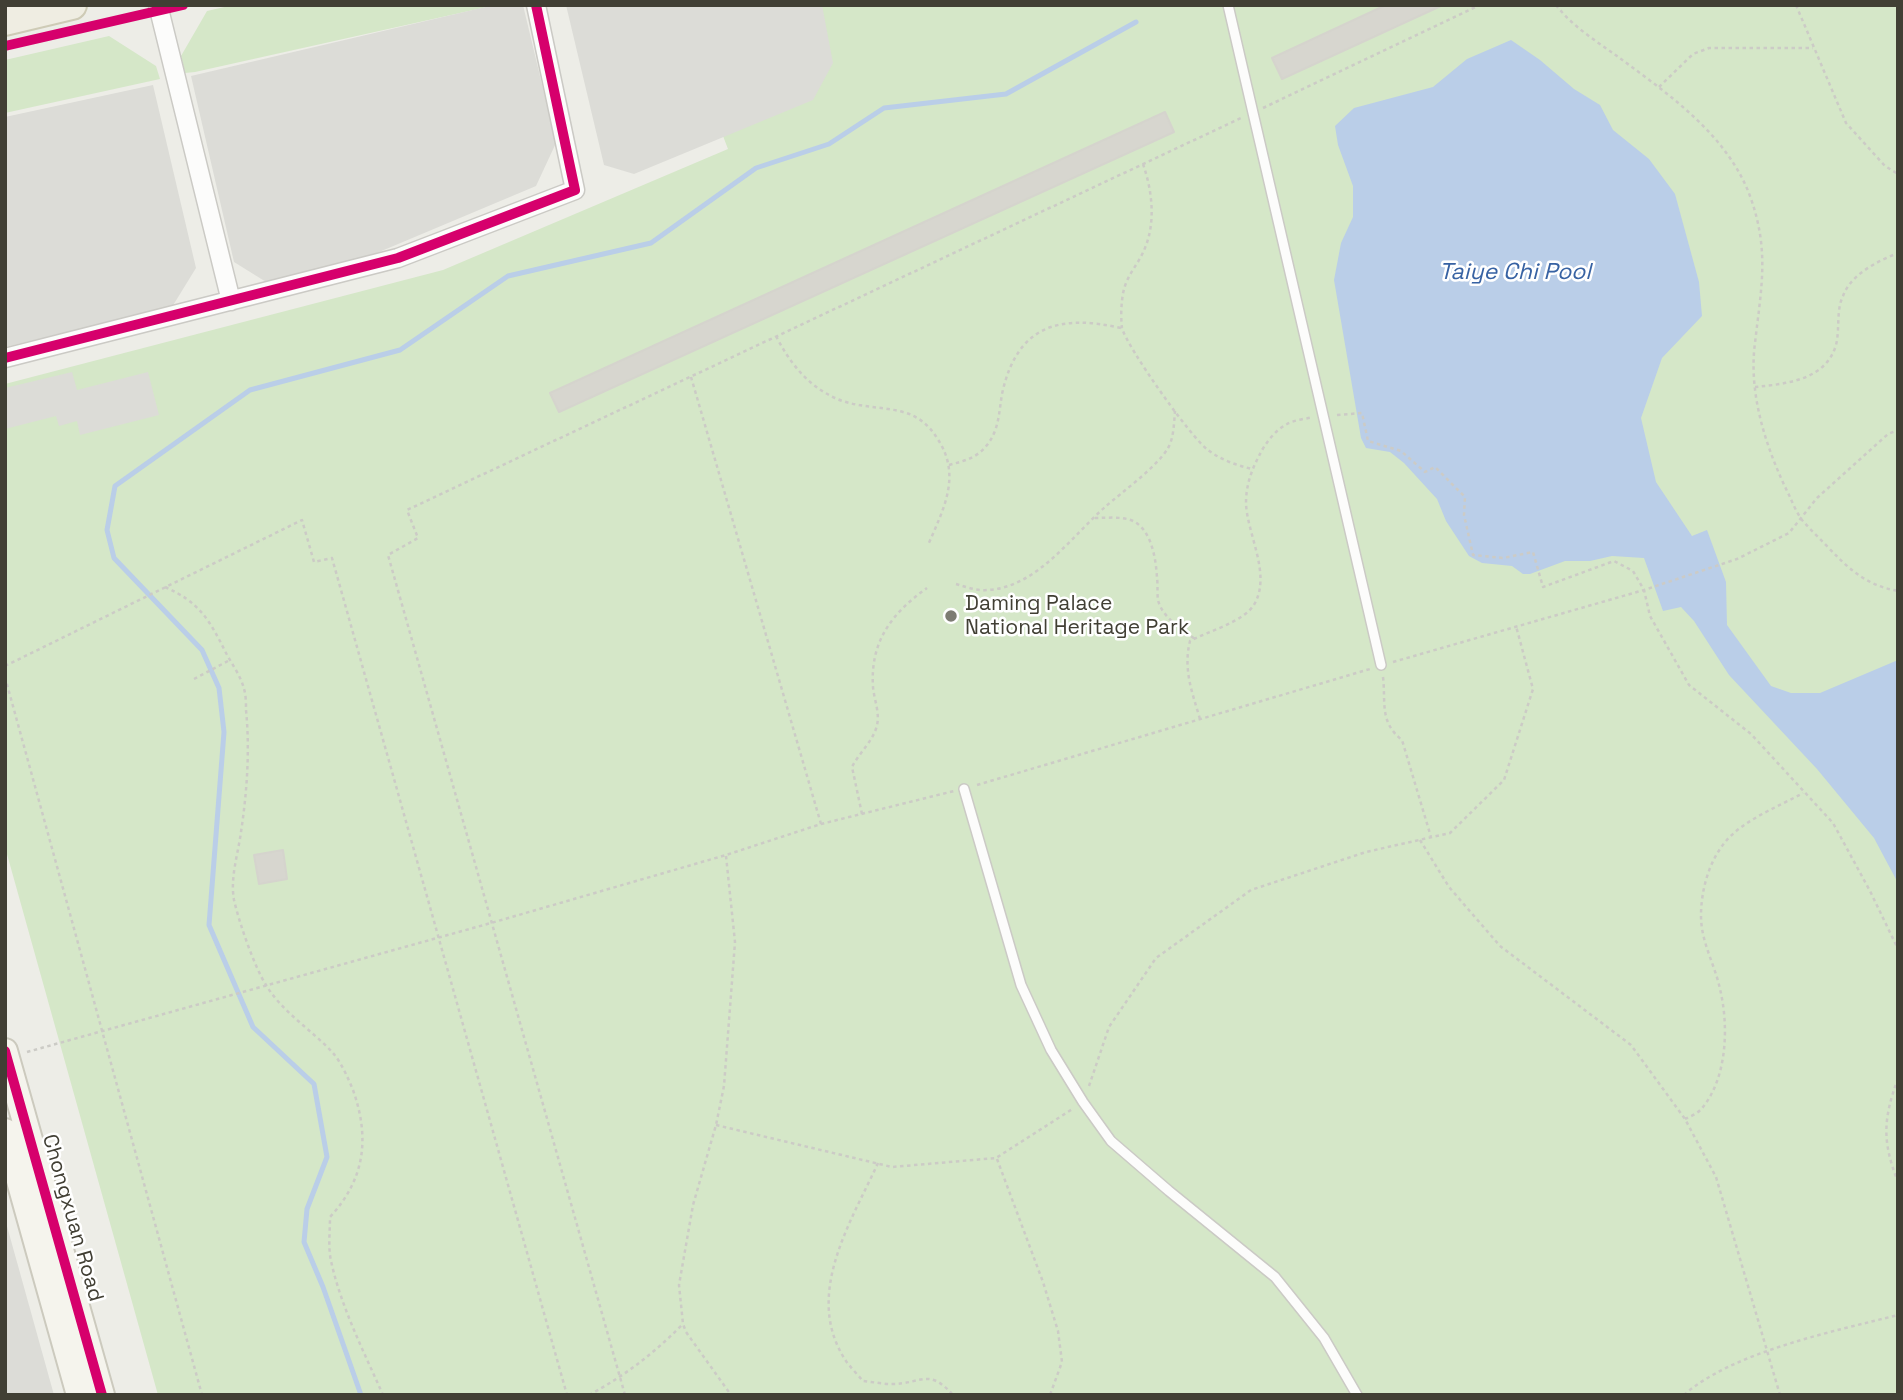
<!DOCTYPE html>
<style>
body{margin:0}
#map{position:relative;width:1903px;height:1400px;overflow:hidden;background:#edede7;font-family:"Space Grotesk",sans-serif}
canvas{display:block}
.frame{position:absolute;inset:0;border:7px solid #413f34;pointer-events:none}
</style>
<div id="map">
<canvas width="1903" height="1400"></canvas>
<div class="frame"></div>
</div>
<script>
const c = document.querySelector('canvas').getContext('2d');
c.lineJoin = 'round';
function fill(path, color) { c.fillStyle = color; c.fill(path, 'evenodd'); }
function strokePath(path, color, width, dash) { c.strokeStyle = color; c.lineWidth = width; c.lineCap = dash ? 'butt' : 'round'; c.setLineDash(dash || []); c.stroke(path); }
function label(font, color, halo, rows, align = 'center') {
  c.font = font + ' "Space Grotesk",sans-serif'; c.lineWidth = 5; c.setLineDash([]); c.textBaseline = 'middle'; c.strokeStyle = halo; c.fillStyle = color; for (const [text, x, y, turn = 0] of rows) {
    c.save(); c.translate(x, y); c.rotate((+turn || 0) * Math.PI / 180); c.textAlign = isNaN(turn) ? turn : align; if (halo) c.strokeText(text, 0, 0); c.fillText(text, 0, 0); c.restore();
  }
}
const green = new Path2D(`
 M233,5H496L195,72L185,73L181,56L207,11Z
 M813,5H1898V1395H158L5,847V384L443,270L728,149L723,136Z
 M109,36L156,66L160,79L5,113V60Z`);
const parking = new Path2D(`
 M494,5H523L556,143L536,186L372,255L271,285L234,262L191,76Z
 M566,5H822L833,63L813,100L634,174L604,165Z
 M153,85L196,268L172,307L5,347V117Z
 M72,372L77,390L148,372L159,415L80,435L77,421L59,426L56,416L5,429V388Z
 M5,1219L54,1395H5Z`);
const water = new Path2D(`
 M1511,40L1540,60L1574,89L1600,105L1613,130L1649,159L1675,194L1699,282L1702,316L1662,358L1641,418L1656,482L1692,536L1707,530L1726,582L1727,625L1771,686L1791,693H1820L1898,660V883L1874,838L1817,769L1729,675L1694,621L1681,607L1663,611L1644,558L1612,556L1590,561H1565L1530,574H1523L1512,566L1482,563L1469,556L1446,521L1437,499L1404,463L1390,452L1366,448L1361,438L1334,280L1341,243L1353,217V186L1338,145L1335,126L1354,108L1433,87L1467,59Z`);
const stream = new Path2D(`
 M361,1395L323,1287L304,1242L307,1209L327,1157L314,1084L253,1027L209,925L224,732L219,688L202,650L114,558L107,530L115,486L250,390L400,350L508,276L651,243L756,168L829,144L884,108L1006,94L1136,22`);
const building = new Path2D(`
 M1386,5H1443L1282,79L1272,58Z
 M1165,112L1174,132L559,412L550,393Z
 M283,850L287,879L259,884L254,855Z`);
const path = new Path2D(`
 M1556,5C1572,26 1596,41 1617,56C1668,94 1727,134 1750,196C1770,251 1761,289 1755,343C1748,395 1767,451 1790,497C1793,504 1797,513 1802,520C1809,528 1817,536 1824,543C1847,567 1864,585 1898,591
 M1796,5L1846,123L1885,166L1898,174
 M1659,87L1693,54L1709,48H1813
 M1263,108L1480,5
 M1143,164C1152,190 1156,221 1145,248C1137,268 1124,276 1122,301C1121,309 1121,320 1122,328C1127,347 1191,438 1208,450C1221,460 1236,465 1252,469
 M776,336C790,363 807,385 835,398C857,408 880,406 903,412C918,416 929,425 937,438C962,475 944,508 928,545
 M691,377L821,824
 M1755,387C1786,384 1826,380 1836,345C1840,329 1836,310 1843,296C1851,274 1878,261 1898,253
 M1337,415L1362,413L1368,441L1401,451L1425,472L1435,467L1465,497L1464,515L1473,555L1503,558L1533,552L1543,587L1614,561L1633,571L1644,590L1650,616L1689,685L1751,734L1833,823L1870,891L1898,949
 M949,465C964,461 977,458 987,445C999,430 999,412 1002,394C1017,325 1059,314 1121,328
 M1095,518C1107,518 1122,516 1133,521C1152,530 1156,560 1157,578C1158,585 1157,593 1158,600C1162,617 1181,629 1195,639
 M956,584C966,587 977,591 988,590C1037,587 1071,537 1105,507C1122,492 1157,467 1168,448C1174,438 1174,422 1175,411
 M165,587C199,602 209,619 225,651C231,663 241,676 244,689C246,695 246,704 246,710C250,750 247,792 241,832C238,854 230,878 234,900C239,922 254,966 266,985C282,1012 312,1030 333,1053C341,1062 348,1078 353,1090C370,1138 365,1179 330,1217C330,1232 328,1247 331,1261C341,1307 364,1352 383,1395
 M1393,662L1644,590L1737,559L1789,533L1817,498L1888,434L1898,430
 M5,666L302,520L314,562L332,558L567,1395
 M5,677L202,1395
 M1383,677C1386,702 1379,722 1402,740L1431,837
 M194,679L228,661
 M1200,719C1192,692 1183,669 1190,641C1208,631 1245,622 1255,603C1271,573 1247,534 1246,503C1246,486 1251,471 1259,456C1264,445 1275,430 1287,424C1294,420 1305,419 1313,417
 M977,785L1370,669
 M862,814L852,767C859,753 874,740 877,725C880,713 874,699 873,687C870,641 892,613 927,588
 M1420,840L1449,887L1500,946L1631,1045L1685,1119L1716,1177L1780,1395
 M726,856L735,942L724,1086L716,1125L693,1205L679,1285L683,1324L686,1332L731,1395
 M27,1052L491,923L726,855L821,824L954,791
 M1898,1078C1883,1120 1882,1141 1898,1182
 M1089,1086L1109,1027L1156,958L1251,890L1366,852L1450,833L1504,780L1533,689L1516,626
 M1685,1119C1691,1116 1699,1113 1703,1107C1727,1077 1729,1026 1720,989C1715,965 1701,942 1701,916C1701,890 1709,861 1726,841C1745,819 1778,807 1803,793
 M716,1125L892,1167L996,1158L1074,1108
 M997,1159L1043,1282L1058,1331L1062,1362L1050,1395
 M878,1163C850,1224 803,1296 846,1361C851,1368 858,1375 863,1381C873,1382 883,1384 892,1384C922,1384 928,1367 953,1395
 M589,1395C626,1375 653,1354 683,1324
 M625,1395L388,555L418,538L407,510L1241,118
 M1684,1395C1732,1352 1835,1331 1898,1315`);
const lane = new Path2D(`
 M1228,5L1381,665
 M964,789L1021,985L1051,1050L1083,1102L1111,1141L1169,1191L1275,1277L1324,1338L1357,1395`);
const street = new Path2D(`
 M158,5L231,301
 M5,358L398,258L575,190L536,5`);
const secondary = new Path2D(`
 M5,1051L102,1395
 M5,1131L79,1395`);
const primary = new Path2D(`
 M5,21L72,5`);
const cycleway = new Path2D(`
 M5,46L183,5
 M5,358L398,258L575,190L536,5
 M5,1051L102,1395`);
const markers = [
 [951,616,7,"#7d7c73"]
];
const poiNames = [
 ["Daming Palace",965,604],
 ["National Heritage Park",965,628]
];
const streetNames = [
 ["Chongxuan Road",72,1218,74]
];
const waterNames = [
 ["Taiye Chi Pool",1515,273]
];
fill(green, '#d5e7c8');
fill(parking, '#dcdcd7');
fill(water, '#bacee8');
strokePath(stream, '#bacee8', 5);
fill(building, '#d7d6cf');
strokePath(building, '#d5d4cd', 2);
strokePath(lane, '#cbcac5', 12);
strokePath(street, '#cbcac5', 21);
strokePath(secondary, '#cccabe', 28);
strokePath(primary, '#cecbb6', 32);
strokePath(path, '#cccbc6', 2.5, [3.5, 3.5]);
strokePath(lane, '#fcfcfb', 9);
strokePath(street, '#fcfcfb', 18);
strokePath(secondary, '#f5f4ed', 24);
strokePath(primary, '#efede2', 28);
strokePath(cycleway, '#d6006c', 10);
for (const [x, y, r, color] of markers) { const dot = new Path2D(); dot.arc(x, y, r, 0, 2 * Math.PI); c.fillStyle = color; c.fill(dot); strokePath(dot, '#fff', 2.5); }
label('21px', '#413f34', '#fff', poiNames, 'left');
label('21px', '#413f34', '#fff', streetNames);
label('italic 23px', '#3762a3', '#fff', waterNames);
</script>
